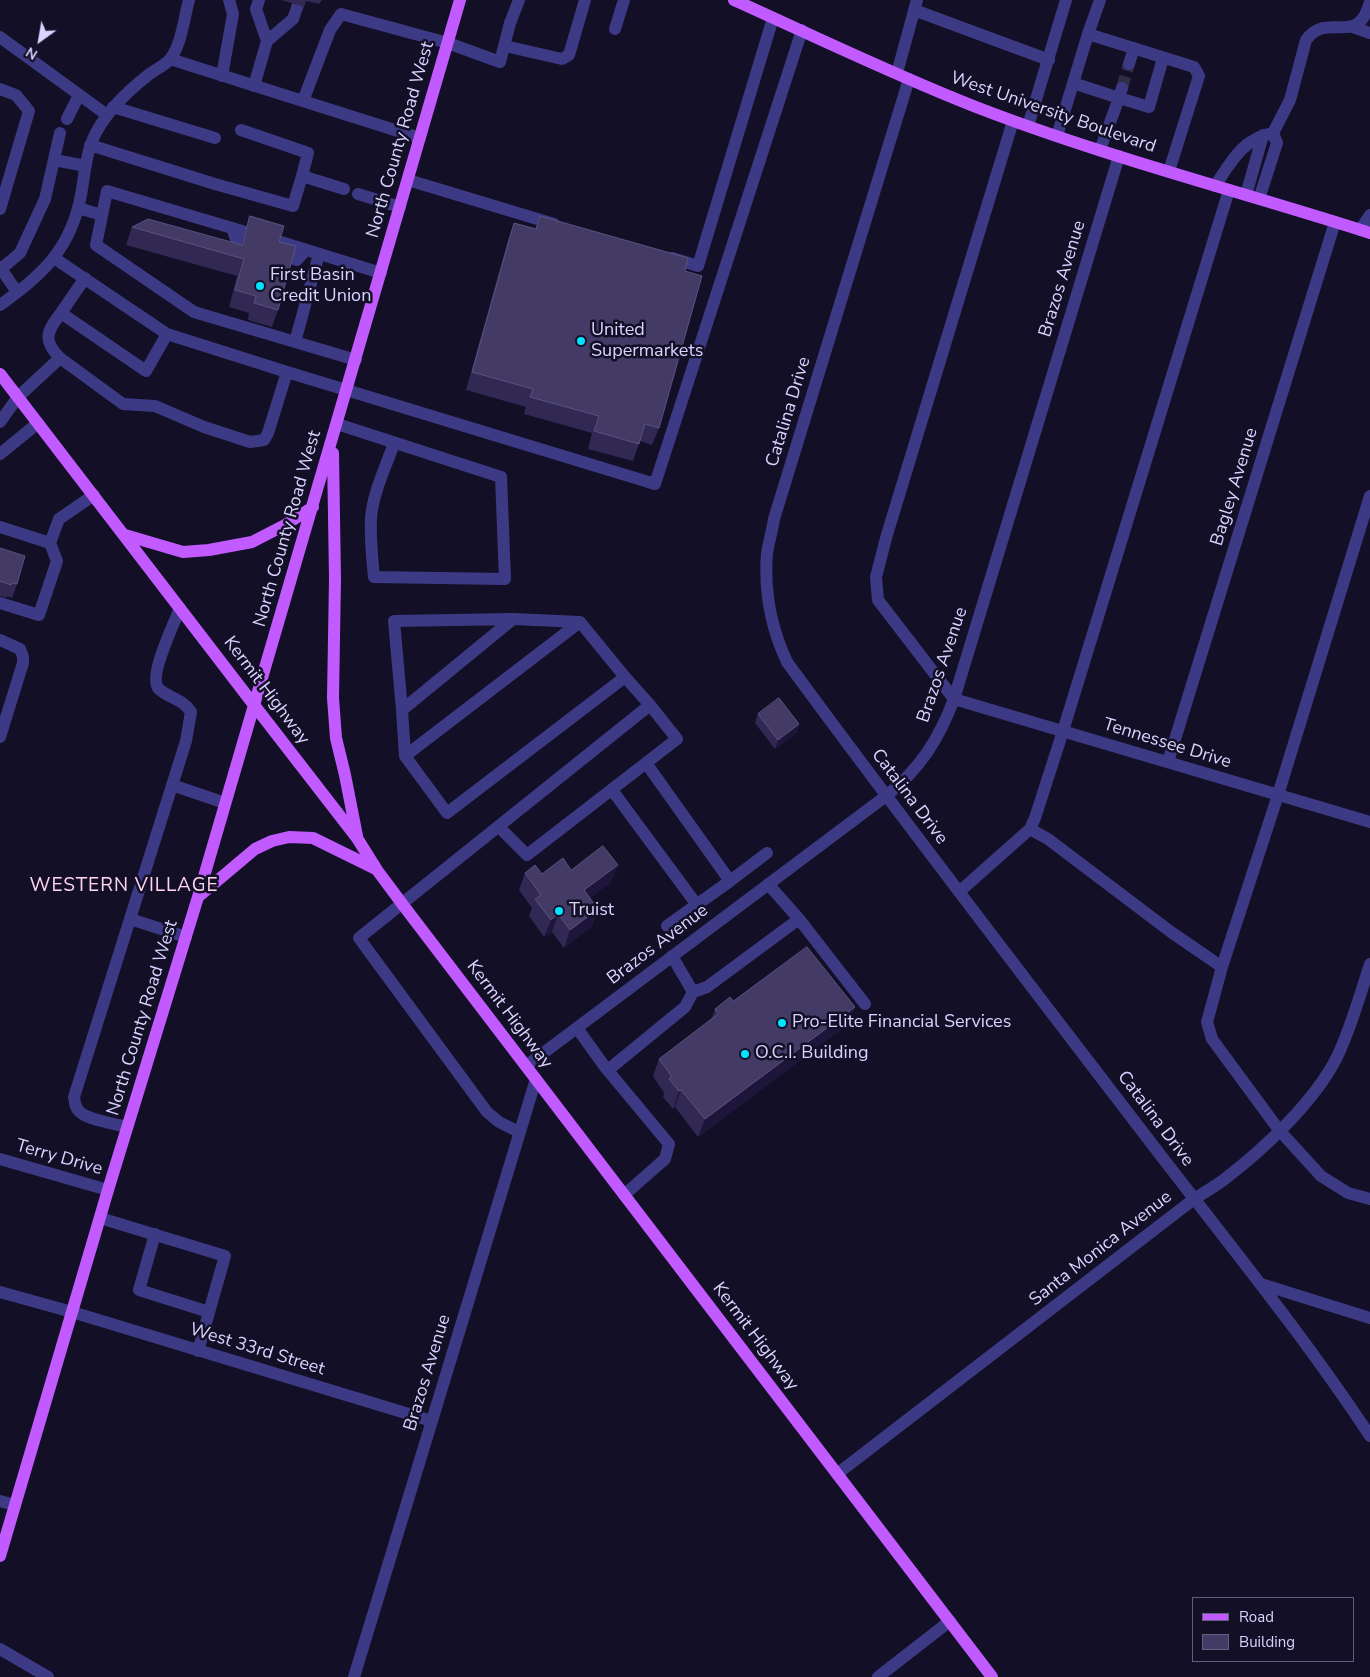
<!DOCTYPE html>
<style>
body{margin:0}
#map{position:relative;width:1370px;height:1677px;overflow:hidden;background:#130f26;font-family:"Nunito Sans",sans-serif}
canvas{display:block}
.legend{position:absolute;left:1192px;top:1597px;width:162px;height:65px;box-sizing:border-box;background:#130f26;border:1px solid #625e7d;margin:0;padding:6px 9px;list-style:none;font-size:15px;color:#d9d4ff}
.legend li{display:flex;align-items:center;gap:10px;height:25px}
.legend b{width:25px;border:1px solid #625e7d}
.north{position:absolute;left:15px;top:15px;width:50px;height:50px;-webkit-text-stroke:4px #130f26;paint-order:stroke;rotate:212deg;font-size:14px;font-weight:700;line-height:20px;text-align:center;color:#d9d4ff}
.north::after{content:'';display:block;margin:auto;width:18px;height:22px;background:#d9d4ff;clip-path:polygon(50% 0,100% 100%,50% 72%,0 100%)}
</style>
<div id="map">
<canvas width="1370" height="1677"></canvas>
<ul class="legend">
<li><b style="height:6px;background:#c25bff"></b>Road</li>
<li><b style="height:14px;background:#433a66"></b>Building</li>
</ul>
<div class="north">N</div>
</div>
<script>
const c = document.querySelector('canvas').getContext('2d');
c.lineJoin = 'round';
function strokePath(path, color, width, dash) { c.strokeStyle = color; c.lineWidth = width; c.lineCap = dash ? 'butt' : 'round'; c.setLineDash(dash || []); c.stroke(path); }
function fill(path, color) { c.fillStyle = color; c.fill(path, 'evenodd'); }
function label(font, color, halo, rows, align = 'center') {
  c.font = font + ' "Nunito Sans",sans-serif'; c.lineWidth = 5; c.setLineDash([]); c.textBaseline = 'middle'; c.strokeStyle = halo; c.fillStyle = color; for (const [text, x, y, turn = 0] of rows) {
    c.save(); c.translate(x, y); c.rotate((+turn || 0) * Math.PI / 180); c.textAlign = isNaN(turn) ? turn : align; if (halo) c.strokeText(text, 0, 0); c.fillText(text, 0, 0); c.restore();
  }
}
const minorTunnel = new Path2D(`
 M1122,88L1129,64`);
const minor = new Path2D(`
 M259,0L256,9L267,41L293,19L298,5
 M914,10L1049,60
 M1353,27L1370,33
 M615,29L624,0
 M1088,34L1100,0
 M0,37L107,115
 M505,46L562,59L569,55L585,0
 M170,59L420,138
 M1129,64L1134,48
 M897,73L917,0
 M222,76L233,14L229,0
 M909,79L774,519C772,531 769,542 767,553C764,591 771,628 787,662C907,826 1031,986 1155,1148C1228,1243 1304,1336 1370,1436
 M1073,83L1119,98L1100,150
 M254,86L267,41
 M1122,88L1119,98L1149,107L1163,58
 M0,89L16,95L29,111L0,209
 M303,101L330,30L341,14L448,43L500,62L510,23L519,0
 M113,107L215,138
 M67,119L79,95
 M1013,121L886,538L876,577L878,600L954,699L1370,822
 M1028,126L1066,0
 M241,130L308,153L302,176
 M1273,133L1290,100L1306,40C1328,10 1357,49 1370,2
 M1057,136L1088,34L1194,67L1199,76L1169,171
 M90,145L215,184L293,206L302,176L344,189
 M54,160L86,166
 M408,180L554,224
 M1215,186C1231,162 1242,139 1273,133L1277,143L1259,199
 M358,194L400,207
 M1246,195L1263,135
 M78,208L102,215
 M232,228L237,242L241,243
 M1360,230L1370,215
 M259,236L107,191L96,245L194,312L356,360
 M281,242L381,273
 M276,253L297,260L306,250
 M54,258L167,334L287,372L655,484L802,30
 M672,258L698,266L773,18
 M0,267L17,292
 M1,269L20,253L45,199L60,133
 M85,278L61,313L146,371L167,334
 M0,305C43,275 71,248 81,195C85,173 86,149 98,129C110,108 128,91 147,76C155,69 164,67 171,58C182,42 184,18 189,0
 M61,313C47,331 42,340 60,358L123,404L155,406L204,427L250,442L264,440L268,433L287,372
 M295,342L319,254
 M0,422L18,397L60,358
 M337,424L501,477L505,579L374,577C372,558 370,538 371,518C373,492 386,467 394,443
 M0,454L38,423
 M1370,496L1278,795L1222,967L1207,1022L1212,1039L1279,1130L1321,1176L1348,1193L1370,1199
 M0,527L50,543
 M0,603L39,615L57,561L50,543L59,519L94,495
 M513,619L394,621L402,710L513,619L580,622L405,756L447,813L625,677L650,705L359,938L487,1112L499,1122L519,1132
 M580,622L625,677
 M0,640L20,649L23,657V663L0,737
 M402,710L405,756
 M1168,762L1335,222
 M646,763L730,881L667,926
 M172,785L225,803
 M612,790L697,905
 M499,827L527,855L677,739L650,705
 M1030,829L1048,839L1171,932L1222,967
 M730,881L767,853
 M768,884L799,919L865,1004
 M959,892L1030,829L1035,818L1063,731L1229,190
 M130,919L186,937
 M693,992L707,987L799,919
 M577,1028L605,1067L669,1144L665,1159L624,1195
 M526,1066L886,796C920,769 939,739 954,699L1119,156
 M608,1070L685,1007L693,992L672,956
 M127,1127C116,1124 88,1120 80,1112C75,1108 75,1103 74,1097L186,741L191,712C182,698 170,699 159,689C147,678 175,622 180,608
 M0,1159L108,1190
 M100,1218L225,1256L198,1351
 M155,1234L139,1290L209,1312
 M1261,1284L1370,1318
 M0,1292L72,1312L432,1421
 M837,1474L1194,1199C1205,1192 1216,1186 1226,1178C1265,1148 1315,1101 1337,1057C1351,1028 1360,995 1370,964
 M0,1501L15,1505
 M0,1649L48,1677
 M354,1677L536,1079
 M878,1677L950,1621`);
const major = new Path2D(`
 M734,0C814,36 894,75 976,107C1105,157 1239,191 1370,233
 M0,374L254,705L357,838L377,870L403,905L992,1677
 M333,453L335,579L333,698L336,738L345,775L357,836
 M125,535L183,552L209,550L252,542L285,525L313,507
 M198,897L255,849L272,841L289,837L313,838L376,869
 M0,1556L108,1190L198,897L460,0`);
const wall = new Path2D(`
 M281,0H322L319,4L306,1L304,7Z
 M250,216L279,242L278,310L272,327L248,320L249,313L229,307L237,276L126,245L132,227L241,245Z
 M540,216L685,271L659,428L652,445L640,441L633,461L588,449L592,433L524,414L526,407L466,390L508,240L514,223L535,229Z
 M0,548L17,584L12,598L7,596V598L0,596Z
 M758,714L799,724L796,733L775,749L755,723Z
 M525,873L542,874L611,882L590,898L598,909L592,926L564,948L552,932L544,937L529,916L532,908L519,890Z
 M733,1001L855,1007L848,1024L698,1137L675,1107L673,1109L663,1097L664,1093L653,1076L659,1059L711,1020L715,1009Z`);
const shadedWall = new Path2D(`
 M799,724L796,733L775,749L778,740Z
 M618,865L611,882L578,907L584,890Z
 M598,909L592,926L564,948L570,930Z
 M558,914L552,932L544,937L551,920Z
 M855,1007L848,1024L698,1137L705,1119Z
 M681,1090L675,1107L673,1109L679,1091Z`);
const building = new Path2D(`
 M250,216L284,226L279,242L296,246L278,310L254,303L256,296L235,290L244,259L132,227L148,219L242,245Z
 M540,216L688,258L685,271L702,276L659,428L645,424L639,444L594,431L599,416L530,397L533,389L472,372L514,223L536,229Z
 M0,548L25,556L17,584L12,583L11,585L0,581Z
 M779,698L799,724L778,740L758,714Z
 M603,846L618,865L584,890L598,909L570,930L558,914L551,920L535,899L541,895L525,873L535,865L542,874L563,858L571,870Z
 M807,947L855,1007L705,1119L681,1090L679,1091L669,1079L672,1077L659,1059L718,1014L715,1009L730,997L733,1001Z`);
const markers = [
 [260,286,5,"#00e5ff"],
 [581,341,5,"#00e5ff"],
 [559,911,5,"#00e5ff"],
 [782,1023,5,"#00e5ff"],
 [745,1054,5,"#00e5ff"]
];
const streetNames = [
 ["West University Boulevard",1053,113,19],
 ["North County Road West",401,140,-74],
 ["Brazos Avenue",1063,279,-73],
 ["Catalina Drive",789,412,-73],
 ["Bagley Avenue",1235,487,-73],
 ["North County Road West",288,529,-74],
 ["Brazos Avenue",943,665,-71],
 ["Kermit Highway",266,691,53],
 ["Tennessee Drive",1167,744,17],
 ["Catalina Drive",909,797,53],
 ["Brazos Avenue",658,945,-37],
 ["Kermit Highway",509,1015,53],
 ["North County Road West",143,1018,-73],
 ["Catalina Drive",1155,1119,53],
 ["Terry Drive",59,1158,16],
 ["Santa Monica Avenue",1101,1249,-38],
 ["Kermit Highway",755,1337,53],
 ["West 33rd Street",257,1350,17],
 ["Brazos Avenue",428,1373,-73]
];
const poiNames = [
 ["First Basin",270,276],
 ["Credit Union",270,297],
 ["United",591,331],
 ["Supermarkets",591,352],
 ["Truist",569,911],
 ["Pro-Elite Financial Services",792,1023],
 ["O.C.I. Building",755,1054]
];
const neighbourhoodNames = [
 ["WESTERN VILLAGE",124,886]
];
strokePath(minorTunnel, '#312d47', 12, [12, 6]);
strokePath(minor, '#3d3a85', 12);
strokePath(major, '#c25bff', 12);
fill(wall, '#312854');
fill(shadedWall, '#1d163a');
fill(building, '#433a66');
strokePath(building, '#5a527e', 1);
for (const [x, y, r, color] of markers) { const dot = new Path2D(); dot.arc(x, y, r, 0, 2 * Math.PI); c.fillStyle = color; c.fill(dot); strokePath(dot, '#130f26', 2); }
label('18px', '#d9d4ff', '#130f26', streetNames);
label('18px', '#d9d4ff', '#130f26', poiNames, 'left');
c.letterSpacing = '1px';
label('19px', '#ffd6f0', '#130f26', neighbourhoodNames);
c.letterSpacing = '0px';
</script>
